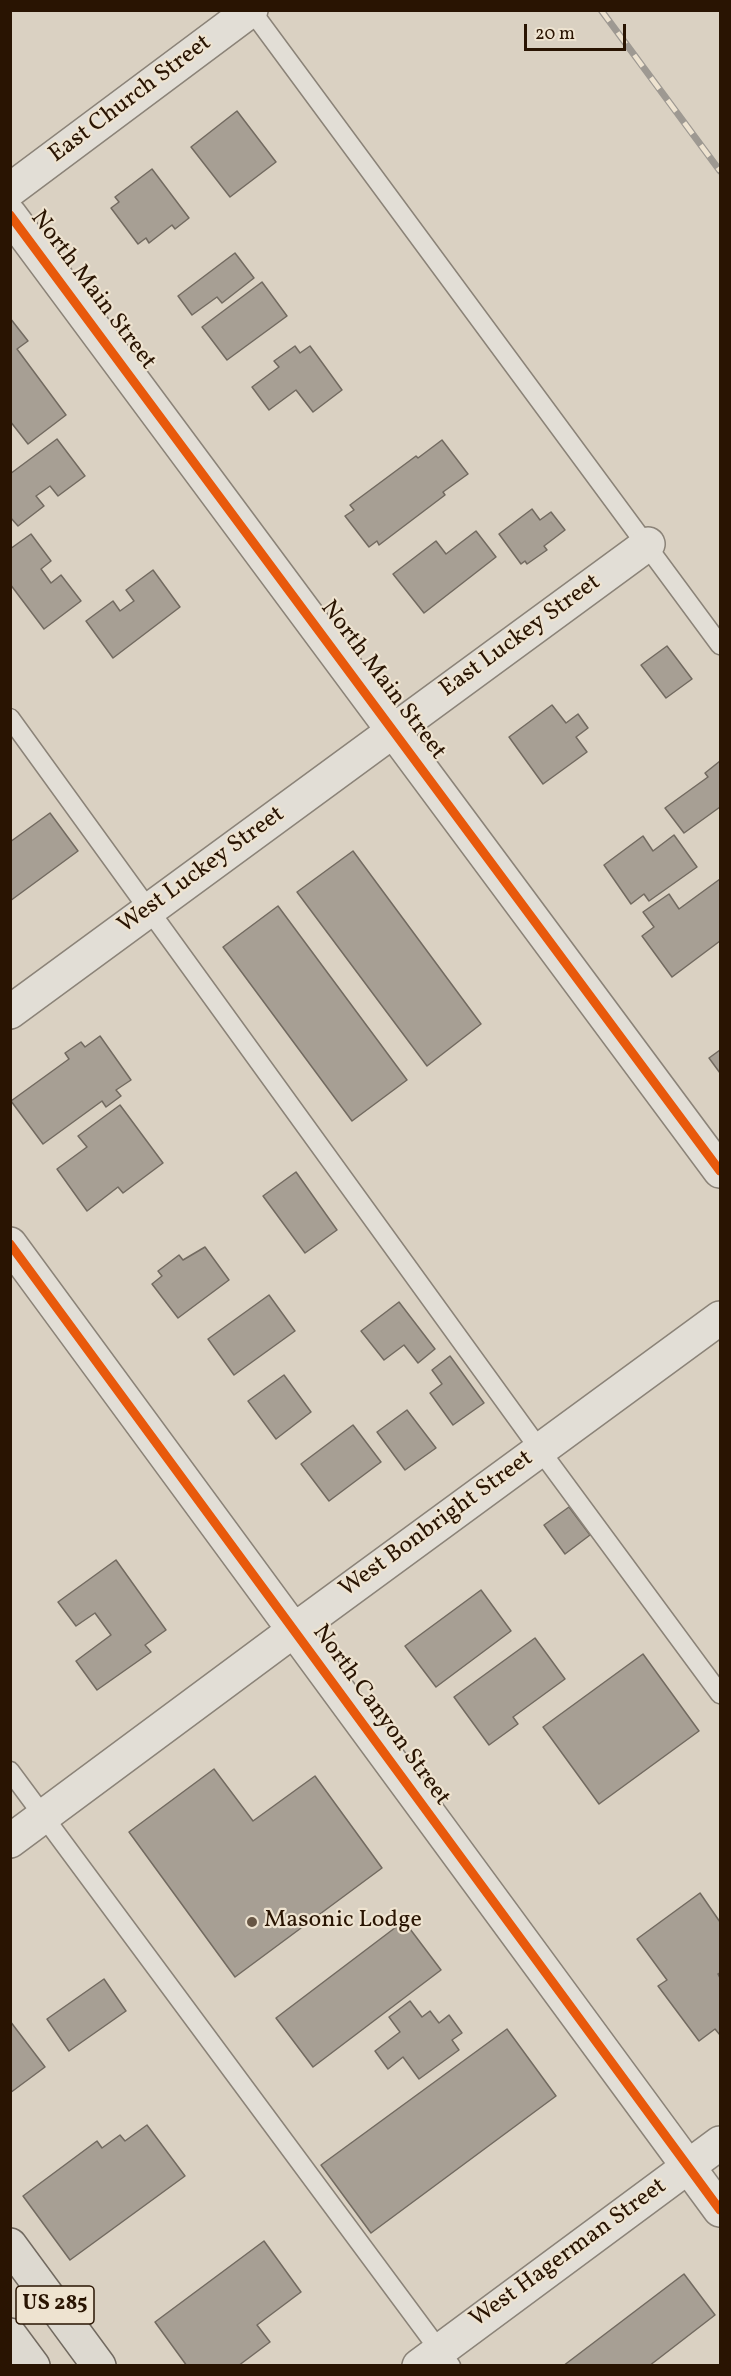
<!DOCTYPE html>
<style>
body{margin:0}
#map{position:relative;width:731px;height:2376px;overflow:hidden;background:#dad1c2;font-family:Vollkorn,serif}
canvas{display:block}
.frame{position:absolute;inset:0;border:12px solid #291402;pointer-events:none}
.scale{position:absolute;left:524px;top:24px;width:102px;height:27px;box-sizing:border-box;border:3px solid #291402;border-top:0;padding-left:8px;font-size:18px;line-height:21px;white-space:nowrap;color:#291402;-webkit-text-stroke:4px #eee3d0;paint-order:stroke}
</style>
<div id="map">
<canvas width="731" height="2376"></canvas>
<div class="frame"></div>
<div class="scale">20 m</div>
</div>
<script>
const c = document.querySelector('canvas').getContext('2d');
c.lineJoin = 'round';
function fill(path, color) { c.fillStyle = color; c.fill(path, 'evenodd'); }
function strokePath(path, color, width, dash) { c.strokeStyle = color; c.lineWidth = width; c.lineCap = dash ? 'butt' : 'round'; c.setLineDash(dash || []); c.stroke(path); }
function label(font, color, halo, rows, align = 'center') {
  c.font = font + ' Vollkorn,serif'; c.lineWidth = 4.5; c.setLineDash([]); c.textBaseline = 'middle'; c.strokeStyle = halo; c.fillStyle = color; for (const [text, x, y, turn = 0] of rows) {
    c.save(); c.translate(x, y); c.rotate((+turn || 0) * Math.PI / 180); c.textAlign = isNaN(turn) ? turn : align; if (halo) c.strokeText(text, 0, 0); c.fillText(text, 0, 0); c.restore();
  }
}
const building = new Path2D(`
 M237,111L276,162L230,197L191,147Z
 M152,169L189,218L175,229L172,225L149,243L146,238L138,244L111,208L119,202L115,197Z
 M235,253L254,278L222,303L217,297L192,315L178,296Z
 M262,282L287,316L227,360L202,327Z
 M10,318L28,341L17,349L66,415L28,444L10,421Z
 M295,346L300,353L310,346L342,390L313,412L296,390L269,410L252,387L279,367L274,361Z
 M57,439L85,476L58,496L50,486L36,496L44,506L18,526L10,517V474Z
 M442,440L468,474L443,492L445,495L379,545L377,541L369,547L345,516L354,510L350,505L416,456L418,458Z
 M532,509L540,520L551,512L565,530L544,546L547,550L527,564L525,561L521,564L499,534Z
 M476,531L496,557L424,613L393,574L436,541L446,554Z
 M31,534L51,561L41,569L51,583L61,575L81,601L44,629L10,584V549Z
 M153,570L180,607L113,658L86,621L113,601L120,611L134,601L126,590Z
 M667,646L692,679L666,698L641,665Z
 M552,705L566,723L578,714L588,728L576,737L587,752L543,784L509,737Z
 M720,761V807L684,833L665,808L708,777L705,773Z
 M50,813L78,851L10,901V842Z
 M674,835L697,867L649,901L644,894L631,904L604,865L643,836L653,851Z
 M353,851L481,1024L427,1066L297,892Z
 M720,879V941L672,977L642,936L654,927L643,912L669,894L679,909Z
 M278,906L407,1080L352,1121L223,947Z
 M100,1036L131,1080L116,1090L121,1096L106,1107L102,1101L43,1144L11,1101L69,1059L65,1053L81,1042L85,1047Z
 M720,1050V1073L709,1058Z
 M120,1105L163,1163L123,1193L118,1187L87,1211L57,1169L87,1147L78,1136Z
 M296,1172L337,1230L305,1253L263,1196Z
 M205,1247L229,1280L178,1318L152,1284L162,1276L158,1271L179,1255L183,1260Z
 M269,1295L295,1331L234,1375L208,1339Z
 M399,1302L435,1349L418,1363L404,1345L384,1360L361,1331Z
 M450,1356L484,1403L453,1425L430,1393L442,1384L432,1370Z
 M284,1375L311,1412L276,1439L248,1401Z
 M407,1410L436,1448L405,1470L377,1432Z
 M353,1425L381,1462L329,1501L301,1464Z
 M569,1507L590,1535L565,1554L544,1525Z
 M116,1560L166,1630L145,1645L151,1652L97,1690L76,1661L111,1635L95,1613L76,1626L58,1602Z
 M481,1590L511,1631L436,1687L405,1646Z
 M535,1638L565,1679L513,1717L518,1724L489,1745L454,1697Z
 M643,1654L699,1731L599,1804L543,1727Z
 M214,1769L253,1821L315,1776L382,1868L235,1977L129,1832Z
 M700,1893L720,1922V1973L718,1974L720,1978V2035L715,2029L699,2041L658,1986L667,1980L637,1939Z
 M404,1921L441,1970L313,2067L276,2018Z
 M104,1979L126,2011L69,2051L47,2019Z
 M410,2001L422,2017L430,2011L439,2023L449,2015L462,2033L452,2040L459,2050L419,2079L403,2057L388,2069L375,2051L400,2032L389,2017Z
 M10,2021L45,2067L10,2093Z
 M507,2029L556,2096L371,2233L321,2165Z
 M147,2125L185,2176L70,2260L23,2196L97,2141L102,2148L120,2135L125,2141Z
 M264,2241L301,2292L257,2325L270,2342L238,2366H187L155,2322Z
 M684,2274L715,2315L649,2366H563Z`);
const lane = new Path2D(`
 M251,10L720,645
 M10,718L540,1450L720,1694
 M10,1771L451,2366`);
const street = new Path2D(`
 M10,190L251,10
 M10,215L720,1171
 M10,1012L648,544
 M10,1244L720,2210
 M10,1841L293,1631L720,1318
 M419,2366L720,2143`);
const highway = new Path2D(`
 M10,2245L99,2366
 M10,2335L33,2366`);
const rail = new Path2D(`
 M601,10L720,171`);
const cycleway = new Path2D(`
 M10,215L720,1171
 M10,1244L720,2210`);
const markers = [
 [252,1922,6,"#675645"]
];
const shields = [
 [55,2305,78]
];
const shieldNames = [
 ["US 285",55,2305]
];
const streetNames = [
 ["East Church Street",131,100,-37],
 ["North Main Street",92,291,53],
 ["East Luckey Street",521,637,-36],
 ["North Main Street",382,681,53],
 ["West Luckey Street",202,871,-36],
 ["West Bonbright Street",437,1525,-36],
 ["North Canyon Street",380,1716,54],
 ["West Hagerman Street",569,2254,-36]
];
const poiNames = [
 ["Masonic Lodge",264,1922]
];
fill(building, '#a79f94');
strokePath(building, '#726a60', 1.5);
strokePath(lane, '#8b8378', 21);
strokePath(street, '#8b8378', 36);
strokePath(highway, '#726a60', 36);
strokePath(lane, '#e2ded6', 18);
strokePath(street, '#e2ded6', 33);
strokePath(highway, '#ddd9d0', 33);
strokePath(rail, '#9e9992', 7);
strokePath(rail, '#eee3d0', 4.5, [14]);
strokePath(cycleway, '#e8590c', 9);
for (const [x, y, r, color] of markers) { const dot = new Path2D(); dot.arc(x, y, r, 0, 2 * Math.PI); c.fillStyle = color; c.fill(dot); strokePath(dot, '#eee3d0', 2); }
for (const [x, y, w] of shields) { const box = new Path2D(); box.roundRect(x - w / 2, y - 19, w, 38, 4.5); c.fillStyle = '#eee3d0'; c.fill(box); strokePath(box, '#291402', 1.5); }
label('bold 22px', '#291402', null, shieldNames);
label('24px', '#291402', '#eee3d0', streetNames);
label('24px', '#291402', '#eee3d0', poiNames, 'left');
</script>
